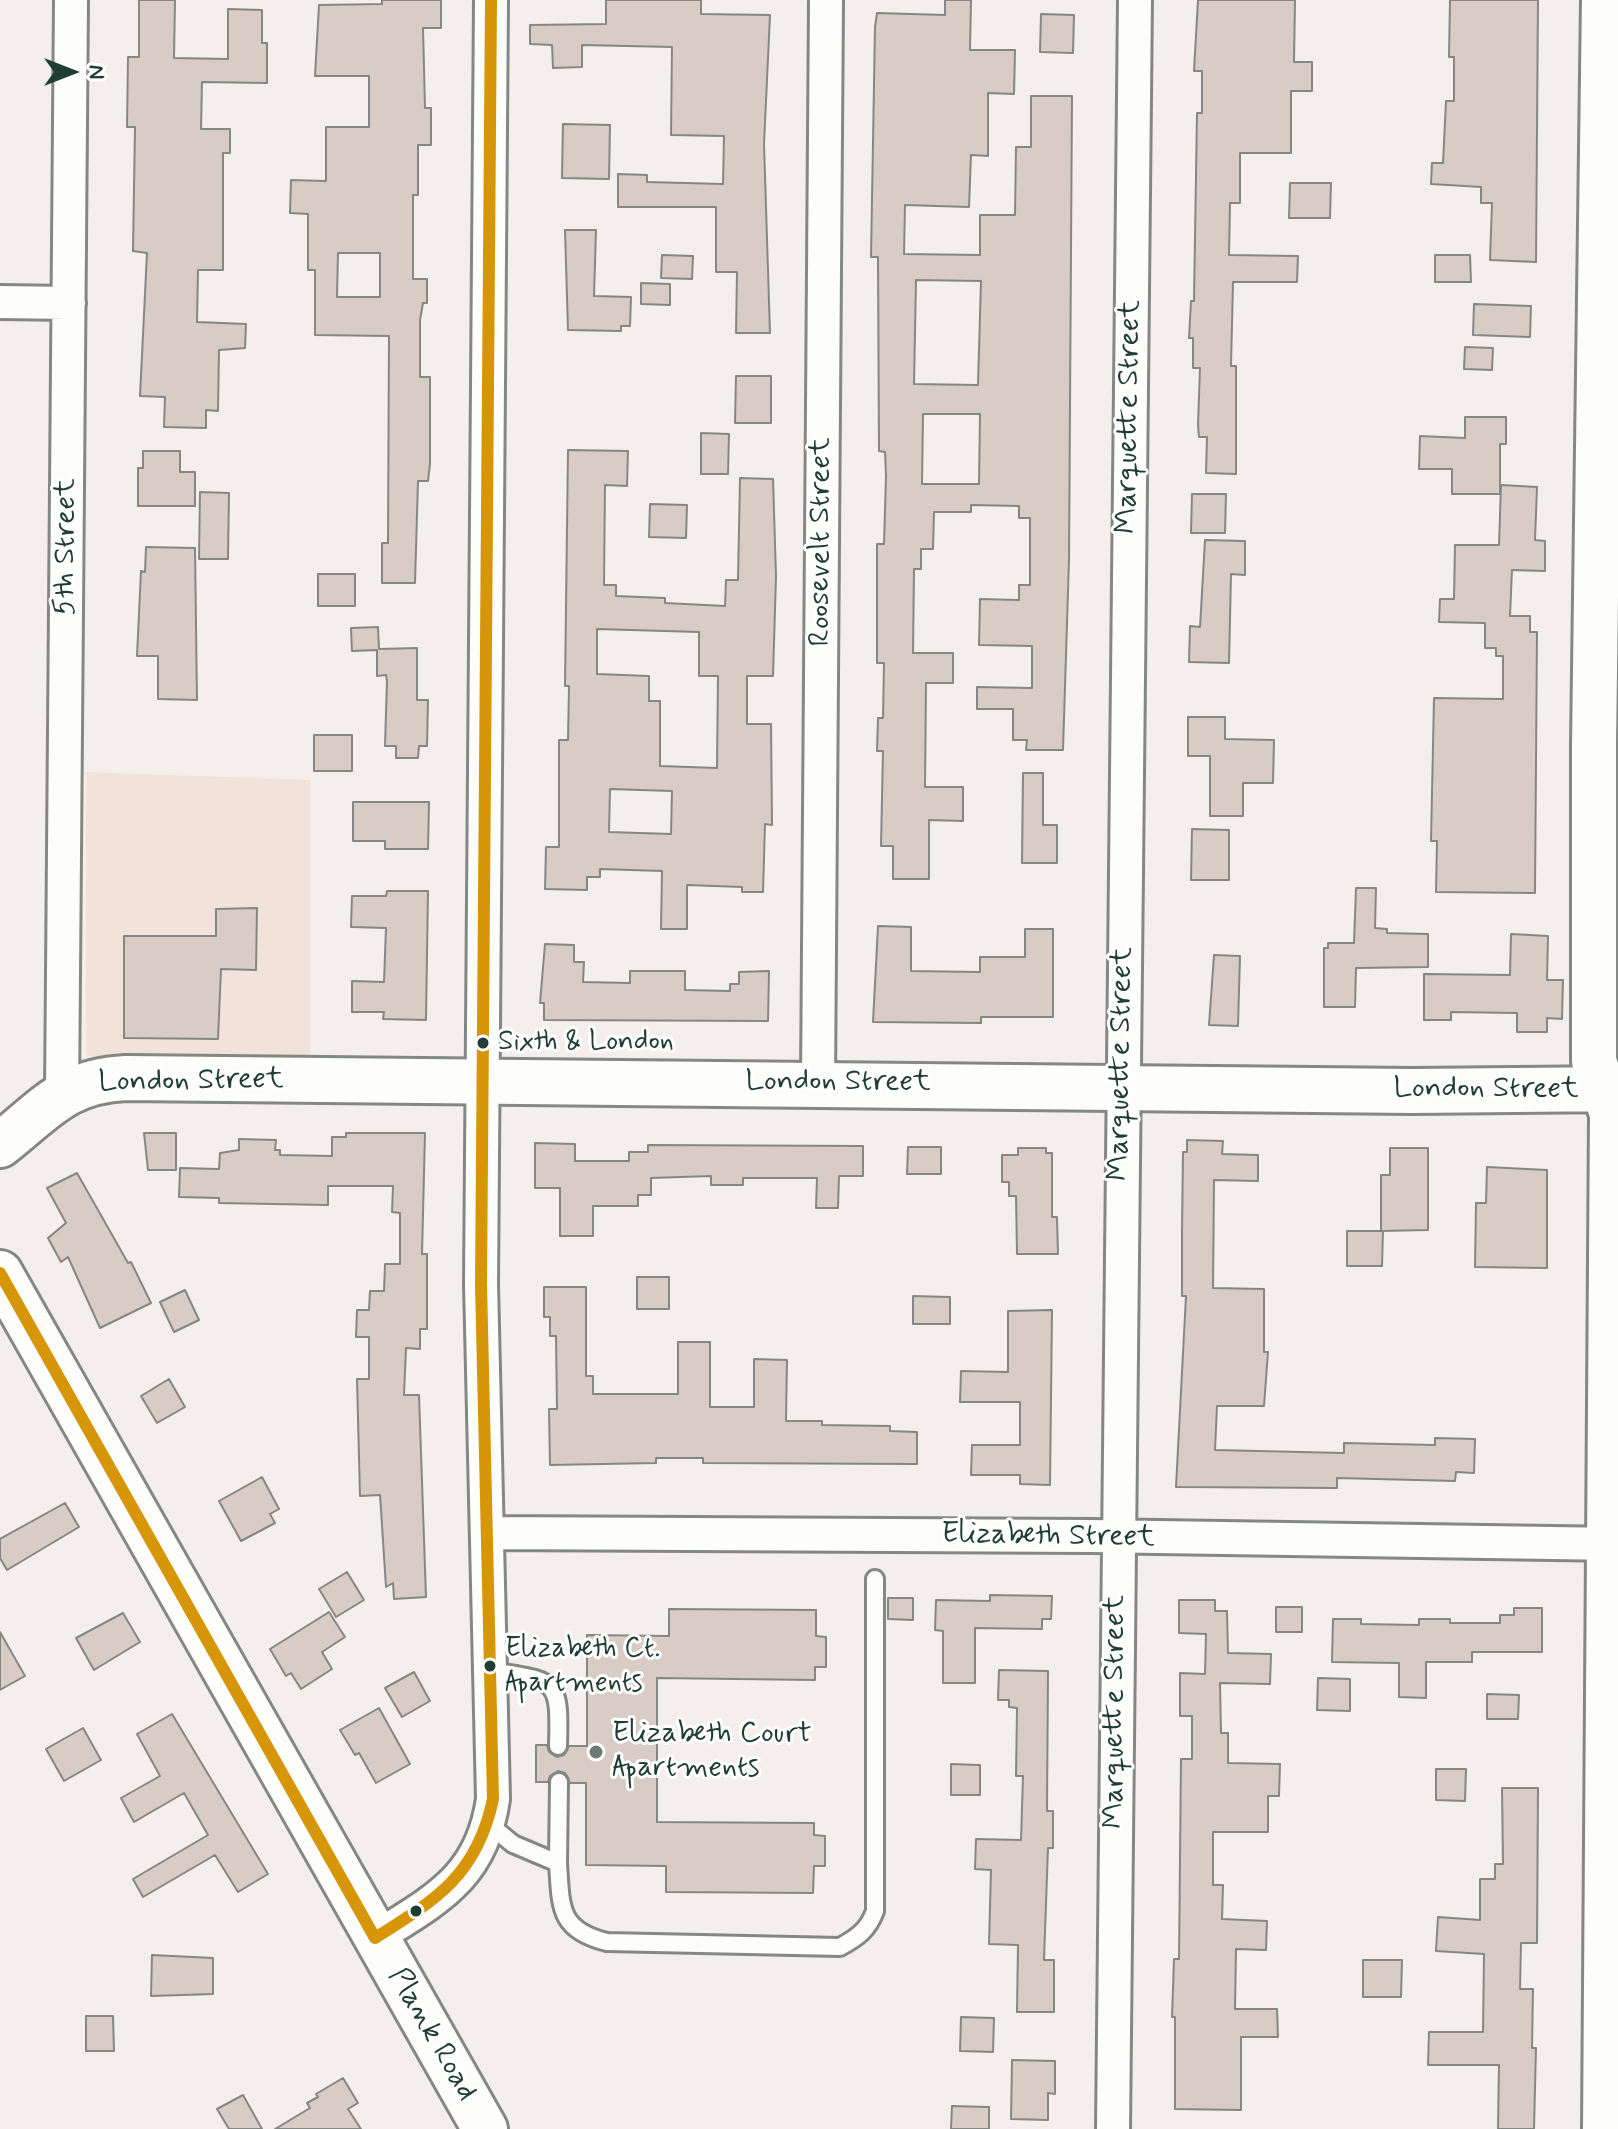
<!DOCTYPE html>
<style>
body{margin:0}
#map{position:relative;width:1618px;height:2129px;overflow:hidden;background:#f4efec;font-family:Mynerve,sans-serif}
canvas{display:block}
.north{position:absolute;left:32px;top:32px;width:80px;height:80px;-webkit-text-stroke:6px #fff;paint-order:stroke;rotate:90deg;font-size:22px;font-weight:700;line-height:32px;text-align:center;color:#1f3d34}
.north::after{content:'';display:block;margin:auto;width:28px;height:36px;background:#1f3d34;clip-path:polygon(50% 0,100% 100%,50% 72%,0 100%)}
</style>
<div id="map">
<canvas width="1618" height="2129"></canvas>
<div class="north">N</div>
</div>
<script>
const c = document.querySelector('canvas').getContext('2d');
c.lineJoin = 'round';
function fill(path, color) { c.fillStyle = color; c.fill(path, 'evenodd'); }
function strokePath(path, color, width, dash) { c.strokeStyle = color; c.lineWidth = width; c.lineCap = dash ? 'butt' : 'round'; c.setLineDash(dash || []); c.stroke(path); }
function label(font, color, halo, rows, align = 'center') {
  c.font = font + ' Mynerve,sans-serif'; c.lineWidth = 6; c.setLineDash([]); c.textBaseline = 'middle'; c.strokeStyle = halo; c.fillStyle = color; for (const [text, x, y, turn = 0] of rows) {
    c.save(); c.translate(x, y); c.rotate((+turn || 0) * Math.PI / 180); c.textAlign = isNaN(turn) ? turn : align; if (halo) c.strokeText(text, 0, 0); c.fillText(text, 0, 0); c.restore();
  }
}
const built = new Path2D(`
 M86,772L310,780V1062H103L86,1055Z`);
const building = new Path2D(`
 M139,0H175L174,58L228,59V9L262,10V43H267V83L202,82L201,129H230V153H223V270H198L197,322L246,324L245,348L219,350L218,411L206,410V428L164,427L165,397L140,396L147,253L133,251L135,127H127L128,57H139Z
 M382,0H441V28H423L425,108H431V145H418V195H413V279H427V303H423L420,320V377H430V464L428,481H418L415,583H382V543H388L389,336L315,335V270H308V214L290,213L291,180L326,181V127H369V76H315L319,5L382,4ZM338,253H380V297H337Z
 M606,0H701V14L770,15L764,144L770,333H736L737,272H716V207H618V174L647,175V182L723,184L724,136L671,135L672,47L582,45V67L553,68L552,45L530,44V25L606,24Z
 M945,0H971L970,50H1015L1014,94L988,93V156L971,155L969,207L905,205L904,254L980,255V215H1015L1016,147H1031V96H1072L1069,560L1063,750H1026L1027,740H1013V709H977V687L1032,688V646L979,645L980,599L1019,600V585H1030V518H1019V506L971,505V512H934L933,549H921V569H914L913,653H953V683H926L925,787H963V821L929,820V879H893V846H881L883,751H877L878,718H883L884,663H877V544H884L886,476L885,452L879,451L878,257H871L875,27L877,13L945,15ZM916,280L981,281L978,385L914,384ZM923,414H980L979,484H922Z
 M1198,0H1295L1294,62H1312V91H1291V153H1240V203H1230L1229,255L1298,256L1297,282H1233L1231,366H1236V474L1206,473L1207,437H1199L1198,425L1200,368H1193V338H1189L1191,301H1194L1197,113H1202V71H1194Z
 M1450,0H1538L1536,262L1490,260L1492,203H1481V187L1431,184L1432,163H1443L1446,101H1454V57H1449Z
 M1041,14L1074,15L1073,53L1040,52Z
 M563,124L610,125L609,179L562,178Z
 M1290,183H1331L1330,218H1289Z
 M565,230H596L594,296L631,297L630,326H621V331L568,330Z
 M662,255L693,256L692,279L661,278Z
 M1435,255H1470L1471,282H1435Z
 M641,283L670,284V305L641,304Z
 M1474,304L1531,306L1530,337L1473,335Z
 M1465,347L1493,348L1492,370L1464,369Z
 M736,376H771V423H735Z
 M1465,417H1506V444H1500V494H1452V469H1419L1420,436L1465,438Z
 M701,433L729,434L728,474H701Z
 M568,450L628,451L627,486L605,485L604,585H616V596L665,598V603L725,606L726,580H738L740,478L773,479L776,576L773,676H747V724H771L772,825L765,824L763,892H742V887L687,885V929H661L662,871L600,869V877H587V890L545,889L546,847H559V740H568L569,686H565ZM597,629L699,632V676H718L717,768L660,766V701H649V676L597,674ZM610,789L672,791L671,834L609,832Z
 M143,451H180V472H195V506H138V468H143Z
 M1501,485L1537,487L1535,540L1545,541V571L1512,570L1510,616H1530V632H1537L1535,893L1436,892L1437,841H1431L1434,698L1503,699V656H1496V648H1485V623L1439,622L1440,599H1454L1455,545H1499Z
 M200,492L229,493L228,559H199Z
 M1192,494H1226L1225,533H1191Z
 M650,504L687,505L686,538L649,537Z
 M1205,540L1245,541V575L1231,574L1229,663L1189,662L1190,626L1200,627Z
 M146,547L195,548L197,700L158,699V656H137L141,571L145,572Z
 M318,574H355V606H318Z
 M378,627L379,649L417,648V700H428L427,746H419L418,758H396V746H385L387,681L386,675L377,676V650L352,651L351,628Z
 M1188,717H1225V739L1274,740L1273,783H1243V816H1210V756H1188Z
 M314,735H352V771H314Z
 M1023,773H1043V825H1057V863H1022Z
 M353,802H429L428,849H385V841H353Z
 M1192,829L1229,830V880H1191Z
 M1356,888H1376L1375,928L1387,929V933L1428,934V967L1356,968L1355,1007H1324V948H1328V943H1354Z
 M387,891H428L426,1020L383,1019L384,1012H352V981L384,982L386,928L351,927L352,896H386Z
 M257,908L256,970L221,969L218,1039L124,1038V936H216V909Z
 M878,926L911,927V971L980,972V957H1025V929H1053V1017H981V1023L873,1022Z
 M1511,934L1548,936L1547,980H1563L1562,1019L1547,1018V1032H1517V1013L1451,1012V1020H1424V974L1510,975Z
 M545,944L574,945V962H584L583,982L630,983V971H685V990L730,991V984H739V972L769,971L768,1021L544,1020V1003H540Z
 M1214,955L1240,956L1238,1026L1209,1025Z
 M144,1133H176V1170H148Z
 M346,1133H425L422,1254H427V1329H420V1349L406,1348L404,1395H419L426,1597L394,1599L393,1583L386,1587L380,1495L360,1496L357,1379H369V1337H356L357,1310H369L370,1291H384L385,1264H400V1213L392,1212L393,1186H328V1205L219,1203V1198L179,1197L180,1168L219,1169L220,1153L239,1150V1139L276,1140L275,1150H280V1155L332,1156V1137H346Z
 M1187,1140L1223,1141L1222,1154L1258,1155V1181L1214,1180L1213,1288L1264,1289V1352H1268L1264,1406H1217L1215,1450L1344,1453V1443L1435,1445V1438L1475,1439L1474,1473L1456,1472L1455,1481L1337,1478V1488L1176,1487L1186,1296H1182V1231L1183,1152H1187Z
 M535,1143L575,1144V1161H629V1152H648V1145L863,1146V1176H839L838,1208H816L817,1178H743V1185H711V1176L651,1178V1195H638V1206H593V1236H560V1188H535Z
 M908,1147H941V1174H907Z
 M1018,1148H1046V1153H1052V1217H1057L1058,1254H1017L1016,1196H1009V1182H1002V1155H1018Z
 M1390,1148H1428V1230L1381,1231V1175H1390Z
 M1487,1167L1547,1170V1268L1475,1267L1476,1203H1486Z
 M77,1173L128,1263L131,1262L151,1303L100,1328L68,1257L61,1262L48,1238L66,1223L47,1188Z
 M1347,1231H1383L1382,1266H1347Z
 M637,1277H669V1309H637Z
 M544,1287H586V1376H593V1394H678V1342H710V1407H754V1359L787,1360L786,1421H822V1425L890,1426V1431L917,1432V1464L703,1463V1458H656V1463L550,1465L549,1409H557L556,1336H550V1317H544Z
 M185,1290L199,1320L174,1332L160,1302Z
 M913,1296L950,1297V1324H913Z
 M1052,1310L1050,1485L1020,1484V1475H971L972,1445H1020V1402H960L961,1371L1008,1372V1311Z
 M169,1379L185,1407L157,1423L141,1396Z
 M262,1477L279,1509L270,1514L275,1523L241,1541L219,1501Z
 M65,1503L79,1527L7,1570L0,1558V1539Z
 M347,1572L364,1600L336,1617L319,1589Z
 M990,1595L1052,1596L1051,1619H1042V1629L975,1628V1683H943V1631L935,1630L936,1600L990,1601Z
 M888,1598H913V1620L888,1619Z
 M1179,1600H1215V1611H1227L1228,1653L1271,1654L1270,1684L1220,1683L1221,1733H1228V1763L1280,1764L1279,1796H1268V1832H1213V1885H1223L1222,1919L1267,1921L1266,1950L1236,1949L1235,2009H1277L1278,2037H1241V2110L1175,2109V2017H1172L1174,1959H1179L1181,1759H1192V1716H1180V1673L1205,1674L1206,1634L1179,1633Z
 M1276,1607H1302V1632H1276Z
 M1514,1608H1542V1652H1472V1662H1426V1698L1399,1697V1663L1332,1662L1333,1619H1361V1624L1419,1625V1619H1450V1623H1500V1615H1514Z
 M669,1609L816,1610V1636L826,1637V1667H815V1680L657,1678V1822L814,1823V1835L825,1836V1866H814L813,1893L666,1892V1866L586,1865V1783H570L565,1773L558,1771L550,1776L548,1782H536V1745H547L549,1752L557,1757L564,1755L569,1746H587V1635L669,1636Z
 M329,1612L345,1637L322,1652L332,1669L301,1689L291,1673L286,1676L270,1649Z
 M123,1613L140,1642L94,1670L76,1638Z
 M0,1632L25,1676L0,1690Z
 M999,1670L1048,1671L1047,1811H1053V1848H1048L1044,1960H1054V2012H1017L1018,1945L989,1944L991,1870L975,1869L976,1839L1021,1840L1023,1776H1016L1017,1708L1009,1707V1700H998Z
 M414,1672L430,1701L402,1717L385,1688Z
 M1318,1678L1350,1679V1711L1317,1710Z
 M1487,1694L1519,1695L1518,1719H1487Z
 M379,1708L410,1764L376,1783L359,1753L355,1755L340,1730Z
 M172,1714L268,1874L238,1892L215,1855L143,1897L133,1879L208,1835L184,1793L134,1822L121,1798L160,1776L137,1734Z
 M83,1728L101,1760L64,1781L46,1749Z
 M951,1764L980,1765V1795H951Z
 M1436,1769H1466L1465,1801L1436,1800Z
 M1502,1788H1538L1537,1943H1521L1520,1989H1533L1532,2048H1536L1534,2129H1498L1499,2065H1428L1429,2032H1483L1484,1954L1436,1951L1438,1917L1480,1920V1879H1495V1864H1503Z
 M152,1955L213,1958V1994L151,1996Z
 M1363,1960H1402L1401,1997H1363Z
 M86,2016H113L114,2051H86Z
 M961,2017L994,2018L993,2052L960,2051Z
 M1012,2060L1055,2061V2094L1048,2093V2120L1011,2119Z
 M343,2078L358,2103L348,2109L361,2129H275L310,2108L307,2103L318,2097L316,2094Z
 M243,2095L262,2129H229L217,2109Z
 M952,2106L989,2107V2129H951Z`);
const lane = new Path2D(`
 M491,1671C557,1682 560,1677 558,1746
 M490,1825L513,1844L558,1863C561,1907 558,1930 607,1942L840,1947C858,1937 868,1930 875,1911V1579
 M558,1863L559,1782`);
const street = new Path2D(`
 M0,302L69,303
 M818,1083L826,0
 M62,1095L71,0
 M489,1533L1091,1536L1618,1544
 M375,1938C437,1899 482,1877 493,1799L481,1284L491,0
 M1113,2129L1135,0`);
const secondary = new Path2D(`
 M1604,0L1594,745V1061L1612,1114L1605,2129
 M0,1145C46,1109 64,1081 126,1078L1412,1091L1618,1089`);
const primary = new Path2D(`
 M0,1273L485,2129`);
const bus1 = new Path2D(`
 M0,1273L375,1938
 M375,1938C437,1899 477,1875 493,1799L481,1284L491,0`);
const markers = [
 [483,1043,7,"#1f3d34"],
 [490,1666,7,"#1f3d34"],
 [596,1752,8,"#6a7b74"],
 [416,1911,7,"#1f3d34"]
];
const busNames = [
 ["Sixth & London",498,1043],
 ["Elizabeth Ct.",505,1650],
 ["Apartments",505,1684]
];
const streetNames = [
 ["Marquette Street",1130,417,-89],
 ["Roosevelt Street",822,542,-90],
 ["5th Street",67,547,-90],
 ["Marquette Street",1122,1064,-89],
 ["London Street",191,1082,-1],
 ["London Street",838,1083],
 ["London Street",1486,1090],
 ["Elizabeth Street",1048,1537,1],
 ["Marquette Street",1116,1712,-90],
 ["Plank Road",431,2035,60]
];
const poiNames = [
 ["Elizabeth Court",612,1735],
 ["Apartments",612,1769]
];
fill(built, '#f1e3da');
fill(building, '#d8ccc5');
strokePath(building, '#848885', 2);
strokePath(lane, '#848885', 22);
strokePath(street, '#848885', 38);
strokePath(secondary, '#848885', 50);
strokePath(primary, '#848885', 50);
strokePath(lane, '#fdfdfc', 16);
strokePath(street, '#fdfdfc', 32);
strokePath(secondary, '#fdfdfc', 44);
strokePath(primary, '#fdfdfc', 44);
strokePath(bus1, '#d79608', 12);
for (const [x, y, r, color] of markers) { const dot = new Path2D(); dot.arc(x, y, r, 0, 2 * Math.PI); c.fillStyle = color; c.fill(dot); strokePath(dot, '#fff', 3); }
label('28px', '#1f3d34', '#fff', busNames, 'left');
label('30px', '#1f3d34', '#fff', streetNames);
label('30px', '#1f3d34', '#fff', poiNames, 'left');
</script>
